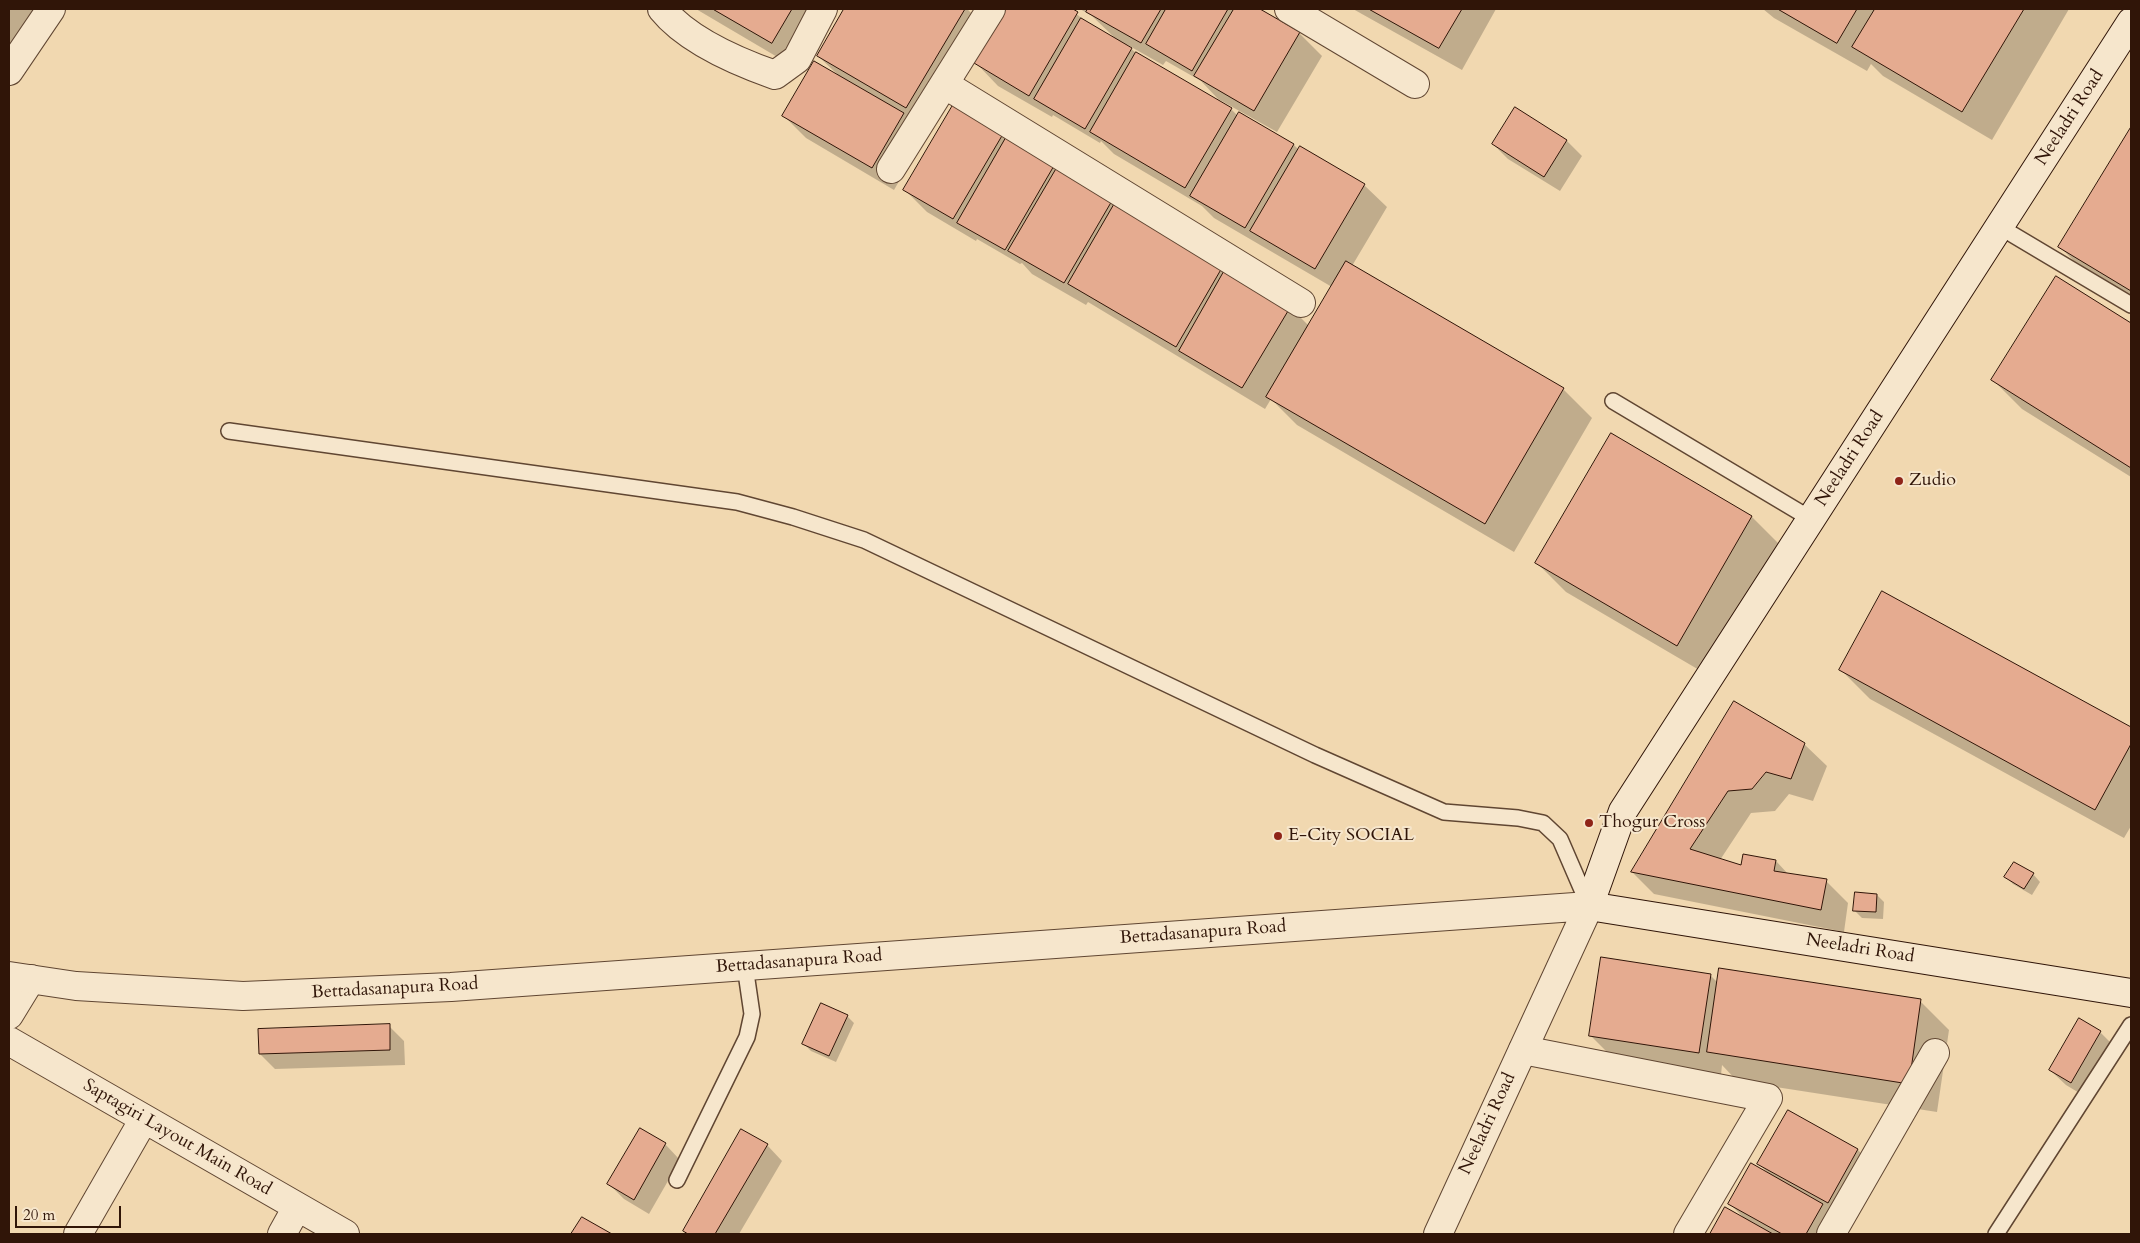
<!DOCTYPE html>
<style>
body{margin:0}
#map{position:relative;width:2140px;height:1243px;overflow:hidden;background:#f1d8b0;font-family:Cardo,serif}
canvas{display:block}
.frame{position:absolute;inset:0;border:10px solid #301508;pointer-events:none}
.scale{position:absolute;left:15px;top:1206px;width:106px;height:22px;box-sizing:border-box;border:2px solid #301508;border-top:0;padding-left:6px;font-size:15px;line-height:18px;white-space:nowrap;color:#301508;-webkit-text-stroke:4px #f6e6cc;paint-order:stroke}
</style>
<div id="map">
<canvas width="2140" height="1243"></canvas>
<div class="frame"></div>
<div class="scale">20 m</div>
</div>
<script>
const c = document.querySelector('canvas').getContext('2d');
c.lineJoin = 'round';
function fill(path, color) { c.fillStyle = color; c.fill(path, 'evenodd'); }
function strokePath(path, color, width, dash) { c.strokeStyle = color; c.lineWidth = width; c.lineCap = dash ? 'butt' : 'round'; c.setLineDash(dash || []); c.stroke(path); }
function label(font, color, halo, rows, align = 'center') {
  c.font = font + ' Cardo,serif'; c.lineWidth = 4; c.setLineDash([]); c.textBaseline = 'middle'; c.strokeStyle = halo; c.fillStyle = color; for (const [text, x, y, turn = 0] of rows) {
    c.save(); c.translate(x, y); c.rotate((+turn || 0) * Math.PI / 180); c.textAlign = isNaN(turn) ? turn : align; if (halo) c.strokeText(text, 0, 0); c.fillText(text, 0, 0); c.restore();
  }
}
const shadow = new Path2D(`
 M9,9H43L9,53Z
 M696,9H838L801,71Z
 M846,9H967L988,29L929,129L906,117L925,136L894,190L806,138L784,116L837,74L818,56Z
 M1008,9H1071L1088,24L1115,38L1092,16L1080,9H1257L1299,33L1322,56L1277,132L1218,99L1201,81L1166,61L1163,65L1126,44L1137,54L1231,109L1238,116L1240,114L1294,145L1299,150L1364,185L1387,207L1352,266L1563,389L1592,418L1514,552L1297,425L1271,399L1265,409L1088,302L1086,305L1032,274L1022,263L1020,264L977,239L976,241L927,212L905,190L1002,135L1006,140L1008,138L1290,307L1309,326L1332,287L1214,218L1202,206L1114,154L1101,141L1100,143L1053,115L1052,117L998,86L976,63Z
 M1353,9H1496L1462,70Z
 M1763,9H2069L1992,140L1883,76L1871,64L1867,71L1774,18Z
 M1515,109L1567,141L1582,156L1560,191L1508,159L1493,144Z
 M2131,129V302L2089,276L2060,247Z
 M2056,278L2131,325V477L2022,409L1993,380Z
 M1612,435L1752,517L1781,546L1706,674L1566,592L1537,563Z
 M1883,593L2131,728V826L2124,838L1870,699L1841,670Z
 M1734,703L1804,744L1827,766L1813,801L1789,794L1775,811L1751,813L1720,860L1742,867L1776,861L1789,875L1826,881L1848,903L1844,932L1654,894L1632,872Z
 M2033,874L2040,882L2032,895L2013,884L2006,877Z
 M1877,895L1884,902L1883,919L1862,918L1855,911Z
 M1710,975L1718,983L1920,1001L1949,1030L1937,1112L1737,1081L1722,1065L1721,1075L1613,1058L1590,1035Z
 M847,1016L854,1023L836,1062L811,1051L804,1044Z
 M389,1026L404,1041L405,1065L275,1069L260,1054Z
 M2100,1032L2115,1047L2086,1097L2066,1085L2050,1070Z
 M1788,1111L1858,1150L1873,1165L1844,1218L1828,1209L1838,1220L1830,1234H1711L1725,1209L1744,1218L1730,1204L1769,1174L1759,1164Z
 M640,1130L665,1144L680,1160L649,1214L624,1199L609,1184Z
 M767,1145L782,1161L739,1234H687L684,1231Z`);
const building = new Path2D(`
 M713,9H792L772,43Z
 M844,9H965L906,108L817,56Z
 M1006,9H1073L1078,12L1029,96L974,63Z
 M1088,9H1161L1141,43L1086,12Z
 M1166,9H1228L1192,71L1146,44Z
 M1234,9H1260L1300,32L1254,111L1194,76Z
 M1369,9H1462L1439,48Z
 M1778,9H1857L1837,43Z
 M1875,9H2024L1962,112L1852,47Z
 M1081,18L1132,48L1085,129L1034,99Z
 M1136,52L1232,108L1185,188L1090,132Z
 M814,61L904,113L872,168L782,116Z
 M953,105L1003,134L953,219L903,190Z
 M1515,107L1567,140L1544,177L1492,144Z
 M1239,112L1294,144L1245,228L1190,196Z
 M2131,127V291L2058,247Z
 M1007,136L1055,164L1005,250L957,223Z
 M1300,146L1365,184L1315,269L1250,231Z
 M1058,166L1113,199L1064,283L1008,251Z
 M1115,203L1223,266L1176,347L1068,284Z
 M1346,261L1564,388L1485,524L1266,397Z
 M1226,268L1291,306L1242,388L1179,351Z
 M2056,276L2131,323V468L1991,380Z
 M1611,433L1752,516L1677,646L1535,563Z
 M1882,591L2131,727V744L2095,810L1839,670Z
 M1734,701L1805,743L1791,779L1766,772L1752,789L1728,791L1690,849L1741,865L1743,854L1776,860L1774,871L1827,879L1821,910L1631,872Z
 M2014,862L2034,873L2024,889L2004,877Z
 M1855,892L1877,894L1876,912L1853,911Z
 M1601,957L1711,974L1699,1053L1589,1036Z
 M1719,968L1921,999L1909,1084L1707,1052Z
 M821,1003L848,1015L829,1056L802,1044Z
 M2079,1018L2101,1031L2071,1083L2049,1070Z
 M390,1024V1050L259,1054L258,1029Z
 M1788,1110L1858,1149L1828,1203L1757,1164Z
 M640,1128L666,1143L634,1200L607,1184Z
 M741,1129L768,1144L715,1234H688L683,1231Z
 M1751,1163L1823,1204L1806,1234H1782L1728,1204Z
 M1725,1207L1773,1234H1710Z
 M582,1217L612,1234H571Z`);
const service = new Path2D(`
 M2000,227L2131,305
 M1613,401L1811,519
 M229,431L737,502L793,517L864,540L1315,755L1444,812L1518,818L1543,823L1560,839L1589,906
 M677,1180L747,1037L752,1014L745,966
 M1996,1234L2131,1025`);
const minor = new Path2D(`
 M662,9C687,40 738,62 775,75L797,59L823,9
 M1289,9L1415,84
 M9,71L51,9
 M944,84L1301,303
 M891,169L991,9
 M9,1015L31,979
 M9,1041L345,1234
 M1523,1050L1768,1098L1688,1234
 M78,1234L144,1119
 M282,1234L297,1207
 M1831,1234L1935,1053`);
const tertiary = new Path2D(`
 M9,976L76,986L243,996L451,987L1589,906L1438,1234`);
const secondary = new Path2D(`
 M2131,22L1623,811L1589,906L2131,993`);
const markers = [
 [1899,481,5,"#8f2418"],
 [1589,823,5,"#8f2418"],
 [1278,836,5,"#8f2418"]
];
const streetNames = [
 ["Neeladri Road",2070,118,-57],
 ["Neeladri Road",1850,459,-57],
 ["Bettadasanapura Road",1203,933,-4],
 ["Neeladri Road",1860,949,9],
 ["Bettadasanapura Road",799,962,-4],
 ["Bettadasanapura Road",395,989,-3],
 ["Neeladri Road",1488,1124,-65],
 ["Saptagiri Layout Main Road",177,1138,30]
];
const poiNames = [
 ["Zudio",1909,481],
 ["Thogur Cross",1599,823],
 ["E-City SOCIAL",1288,836]
];
fill(shadow, '#0003');
fill(building, '#e5ab90');
strokePath(building, '#301508', 1);
strokePath(service, '#604632', 18);
strokePath(minor, '#604632', 30);
strokePath(tertiary, '#604632', 30);
strokePath(secondary, '#301508', 30);
strokePath(service, '#f6e6cc', 15);
strokePath(minor, '#f6e6cc', 28);
strokePath(tertiary, '#f6e6cc', 28);
strokePath(secondary, '#f6e6cc', 28);
for (const [x, y, r, color] of markers) { const dot = new Path2D(); dot.arc(x, y, r, 0, 2 * Math.PI); c.fillStyle = color; c.fill(dot); strokePath(dot, '#f6e6cc', 2); }
label('18px', '#301508', '#f6e6cc', streetNames);
label('18px', '#301508', '#f6e6cc', poiNames, 'left');
</script>
